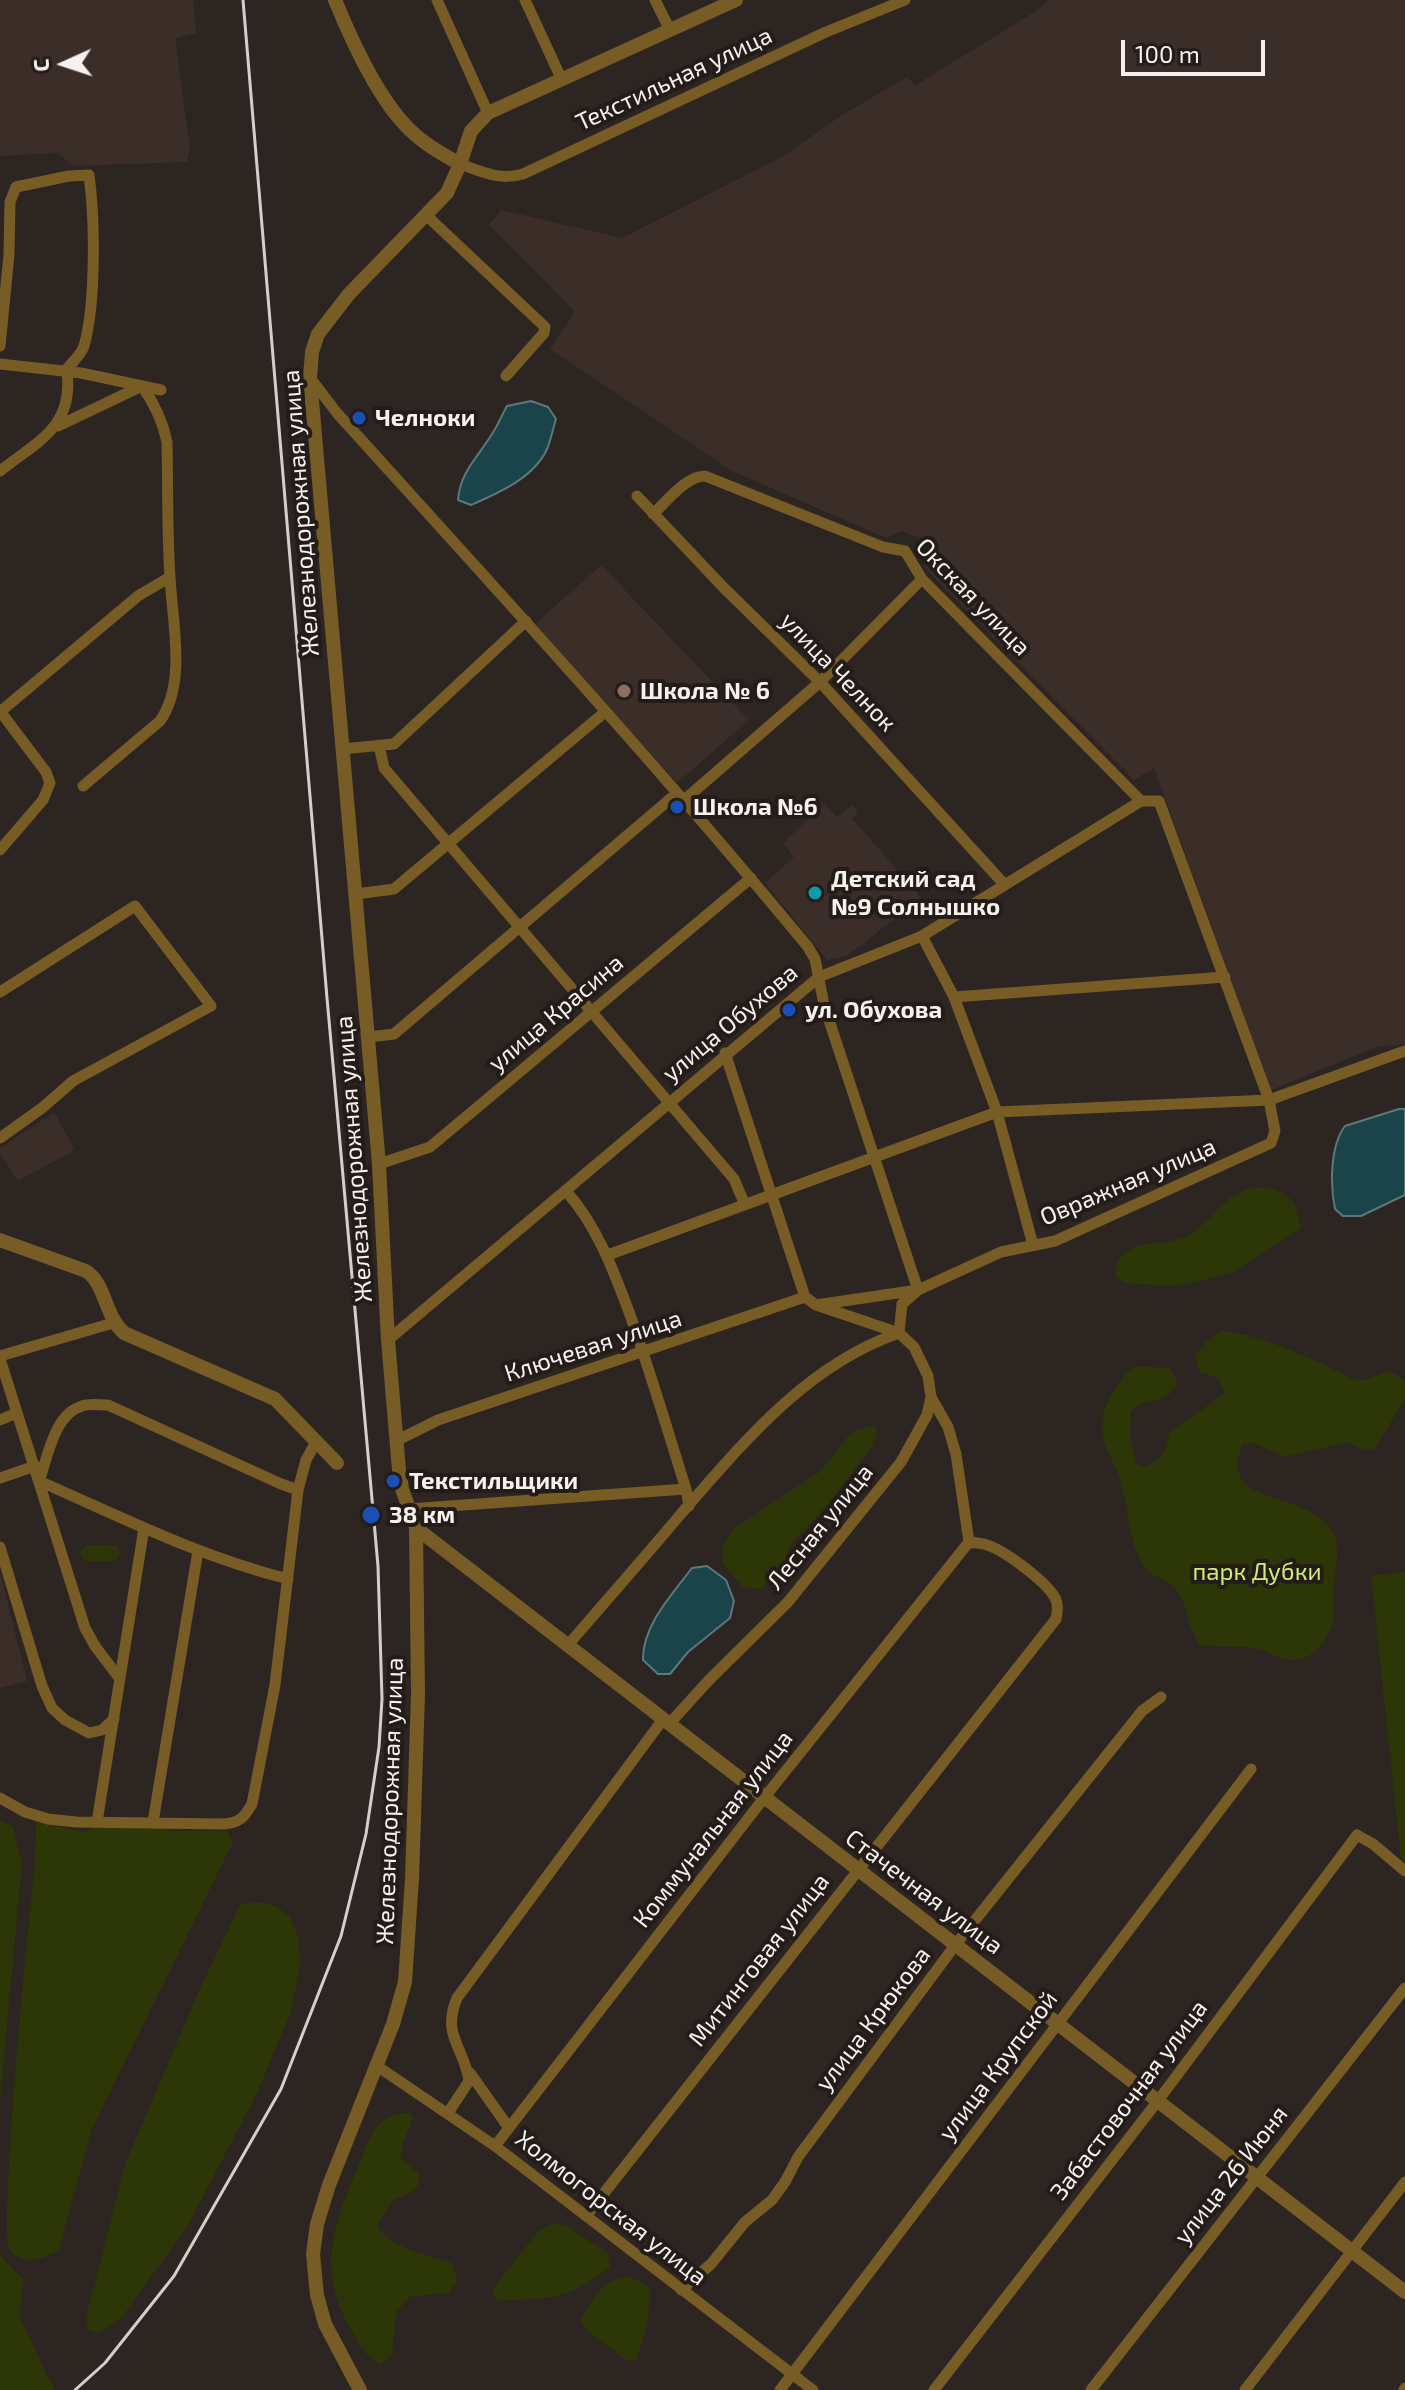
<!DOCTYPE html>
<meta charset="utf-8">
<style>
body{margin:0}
#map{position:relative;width:1405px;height:2390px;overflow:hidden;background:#2d2522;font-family:"Exo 2",sans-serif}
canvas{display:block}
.north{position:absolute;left:24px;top:24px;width:80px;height:80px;-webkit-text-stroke:6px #231c18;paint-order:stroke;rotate:267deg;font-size:22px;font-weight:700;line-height:32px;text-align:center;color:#f6f0ee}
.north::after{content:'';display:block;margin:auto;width:28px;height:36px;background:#f6f0ee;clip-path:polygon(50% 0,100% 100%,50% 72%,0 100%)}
.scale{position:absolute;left:1121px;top:40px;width:144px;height:36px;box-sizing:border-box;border:4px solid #f6f0ee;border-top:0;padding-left:10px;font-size:24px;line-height:28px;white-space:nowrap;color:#f6f0ee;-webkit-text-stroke:6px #231c18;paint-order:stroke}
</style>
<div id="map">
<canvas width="1405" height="2390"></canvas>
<div class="north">С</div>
<div class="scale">100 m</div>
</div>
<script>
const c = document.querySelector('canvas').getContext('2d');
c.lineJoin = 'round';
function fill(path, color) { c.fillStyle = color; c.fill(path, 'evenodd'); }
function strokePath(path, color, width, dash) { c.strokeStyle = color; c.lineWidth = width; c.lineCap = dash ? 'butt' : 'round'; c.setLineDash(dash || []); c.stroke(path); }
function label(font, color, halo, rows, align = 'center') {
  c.font = font + ' "Exo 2",sans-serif'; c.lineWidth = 8; c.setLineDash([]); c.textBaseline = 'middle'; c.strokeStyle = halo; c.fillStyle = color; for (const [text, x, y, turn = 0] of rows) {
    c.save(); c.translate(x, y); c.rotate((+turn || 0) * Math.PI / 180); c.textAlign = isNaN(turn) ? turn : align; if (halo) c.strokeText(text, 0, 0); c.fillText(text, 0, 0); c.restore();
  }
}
const built = new Path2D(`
 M0,0H193L196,33L175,38L190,149L187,162L73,166L58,153L0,156Z
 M1049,0H1405V1044L1377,1047L1271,1090L1154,768L1134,780L924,567L927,541L902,531L886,538L732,471L550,349L575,312L489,225L501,210L622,238L782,157L842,115L907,77L916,85L1036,11Z
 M601,565L749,720L677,783L535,624Z
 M824,804L837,817L852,805L858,813L853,819L921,898L847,956L827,960L765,883L794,857L783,843Z
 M54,1112L75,1150L18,1181L0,1154V1148Z
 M0,1572L27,1681L0,1688Z`);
const green = new Path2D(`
 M1264,1187C1289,1192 1300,1203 1300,1229L1233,1272L1192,1283L1172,1286L1124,1283L1115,1275C1116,1265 1116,1260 1125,1253C1143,1238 1171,1247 1191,1234C1219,1214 1225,1189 1264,1187Z
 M1221,1331C1251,1332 1292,1351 1321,1363C1333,1368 1342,1375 1354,1379C1377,1385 1382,1359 1405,1382V1399L1373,1451L1360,1448L1348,1442L1284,1457L1254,1443H1243C1214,1509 1310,1489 1333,1532C1342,1549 1334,1574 1333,1593C1333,1602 1336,1614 1333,1623C1328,1641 1310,1663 1290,1660C1278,1659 1267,1650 1255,1648C1237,1645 1219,1648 1200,1645C1186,1627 1188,1605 1176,1589C1169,1579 1155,1579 1146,1569C1128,1548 1128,1500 1118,1474C1112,1457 1100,1441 1102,1422C1104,1402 1119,1383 1131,1368L1147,1366L1170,1369L1178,1383C1161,1410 1149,1394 1131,1411L1130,1437L1136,1463L1145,1467C1161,1460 1166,1451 1169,1433L1225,1393L1218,1378L1200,1372L1195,1356L1206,1342Z
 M874,1425L877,1432L872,1446L824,1509L791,1543L786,1564L761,1589L743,1587L723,1564L722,1547L733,1529L821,1471L851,1432Z
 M87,1545L117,1546L120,1555L115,1561L87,1562L81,1556V1550Z
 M1405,1572V1863L1401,1859L1371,1576Z
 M0,1821L13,1827L22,1863L0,2101Z
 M36,1821L84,1832L103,1825L162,1827L169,1831H227L233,1842L92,2129L59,2250C44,2259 21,2267 9,2249C0,2215 28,1922 35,1864Z
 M257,1902L276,1906L290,1917L299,1939L300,1965L291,2012L256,2095L187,2227L122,2317L99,2333L88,2329L86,2317L125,2164L197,1995L240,1905Z
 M409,2112L413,2117L403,2144L401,2157L419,2174L418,2186L408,2194L392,2201L377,2226C392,2249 427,2255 452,2263L458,2281L448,2293L410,2297L397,2311L392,2354L381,2364C366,2357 361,2347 353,2333C317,2272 331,2229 358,2167C364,2152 371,2128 385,2119C391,2115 403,2114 409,2112Z
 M553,2223L565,2225L608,2253L610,2268C598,2274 589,2283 577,2289C553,2300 524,2299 499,2301L493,2295V2289L538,2231Z
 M0,2255L23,2280L19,2315L54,2390H0Z
 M627,2277L640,2281L650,2289C652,2315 644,2336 636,2360L626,2361C613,2346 587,2338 581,2320C593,2299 601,2280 627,2277Z`);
const water = new Path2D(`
 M531,401L548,407L556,419C553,428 551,440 547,449C534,478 498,493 471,505L458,500C460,472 478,457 492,434C498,425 502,415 507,406Z
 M1399,1109H1405V1195L1361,1216H1343L1335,1209C1330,1185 1330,1146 1345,1126Z
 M707,1566L726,1580L734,1601L730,1618L688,1652L670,1674H658L643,1660C642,1626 673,1593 692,1568Z`);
const minor = new Path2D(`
 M437,0L488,113
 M525,0L561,78
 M655,0L670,30
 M460,164C482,172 500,181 523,174L826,32L905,0
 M426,215L545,327L544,333L506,376
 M0,346L9,255L10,202L16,187L69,176L89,175C95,219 96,304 84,346C81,355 71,364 65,371
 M0,364L81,373L161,390
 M311,379L337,413C496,589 657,764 808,947L815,959L824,1005L918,1290L816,1305
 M58,426L142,386C154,403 163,422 167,442C168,487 167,532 170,577C172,620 187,683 160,721L83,786
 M0,471C38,441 74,427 67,371
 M637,496L723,587L820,682L1004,884
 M653,514C667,501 686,476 705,476L883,547L905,551L922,579L1141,801
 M0,711L46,772L50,783L43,800L0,850
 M0,712L138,596L170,577
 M379,745L384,768L734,1179L745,1205
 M342,749L394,744L526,621
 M683,801L820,682L922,579
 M356,894L394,889L605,712
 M922,936L954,997L997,1112L1033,1245
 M0,992L135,906L211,1006L73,1081L42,1108L0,1138
 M954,997L1225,977
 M369,1037L394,1034L676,794
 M725,1053L805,1297
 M379,1164L430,1147L751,878
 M566,1191C597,1226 613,1269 629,1312C650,1370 667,1429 686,1489L689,1506
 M608,1255L997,1112L1269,1100L1405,1051
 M388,1340L819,977L922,936L1141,801H1159L1269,1100L1275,1131L1271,1143L1055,1241L1001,1252L918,1290L902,1304L899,1333C806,1365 743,1443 680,1515C643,1559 605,1602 568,1645
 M0,1356L113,1323
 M0,1359L85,1628L95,1646L120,1679
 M931,1397L948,1427L956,1454L969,1542
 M0,1420L17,1413
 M396,1441L438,1420L805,1297
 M0,1478L35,1466
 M408,1509L686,1489
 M0,1547L42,1686L52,1708L65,1720L89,1733L102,1730L114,1719
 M288,1579C200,1557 121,1517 39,1481C48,1457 54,1414 82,1406C89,1403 100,1405 108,1405L281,1484L298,1490
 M670,1723L709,1680L788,1602L901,1462L927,1415L931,1397L928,1376L914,1347L899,1333L816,1305L805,1297
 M0,1798L25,1812L48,1819L76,1822L223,1824C239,1823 244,1818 252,1804L275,1685L298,1490L306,1460L316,1442
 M97,1822L144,1528
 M153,1822L198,1551
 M377,2066L495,2146L813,2390
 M470,2073L509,2128
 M448,2113L469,2081C465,2048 441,2036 457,1998L664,1718
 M495,2146L764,1798L969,1542
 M586,2216L1056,1619C1057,1612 1059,1607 1056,1600C1050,1584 1004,1550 987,1545C982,1543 975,1543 969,1542
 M681,2290L711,2264L745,2222L772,2200L785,2182L798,2157L956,1944L1142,1711L1161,1697
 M780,2390L1251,1769
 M934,2390L1157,2102L1357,1835L1373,1844L1405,1871
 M1091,2390L1405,1988
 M1245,2390L1405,2182
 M1404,2390L1405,2388`);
const tertiary = new Path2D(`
 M335,0C351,39 379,100 409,129C424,144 442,154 460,164
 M0,1240L86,1271C106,1284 104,1315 124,1333L275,1399L337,1463
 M416,1528L1405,2292
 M360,2390L325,2324L317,2295L313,2254L317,2224L329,2185L393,2024L405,1982L412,1879L418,1694L416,1528L402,1489L399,1470L388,1340L379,1164L310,378L312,352L318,334L349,294L447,193L460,164L471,131L488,113L736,0`);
const rail = new Path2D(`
 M75,2390L105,2363L174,2276L281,2089L341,1936L366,1834L379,1747L382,1699L378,1566L327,998L243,0`);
const markers = [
 [359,418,8,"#1a4fb4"],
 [624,691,8,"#8d6e63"],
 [677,807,8,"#1a4fb4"],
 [815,893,8,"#0f9aa8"],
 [789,1010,8,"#1a4fb4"],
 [393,1481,8,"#1a4fb4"],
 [371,1515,10,"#1a4fb4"]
];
const streetNames = [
 ["Текстильная улица",674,79,-25],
 ["Железнодорожная улица",301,513,-94],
 ["Окская улица",973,597,46],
 ["улица Челнок",838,672,46],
 ["улица Красина",556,1013,-40],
 ["улица Обухова",730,1023,-40],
 ["Железнодорожная улица",354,1159,-94],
 ["Овражная улица",1128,1182,-23],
 ["Ключевая улица",593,1346,-18],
 ["Лесная улица",820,1527,-51],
 ["Железнодорожная улица",390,1801,-88],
 ["Коммунальная улица",713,1829,-52],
 ["Стачечная улица",924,1892,37],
 ["Митинговая улица",759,1960,-52],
 ["улица Крюкова",873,2019,-53],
 ["улица Крупской",998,2066,-53],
 ["Забастовочная улица",1129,2100,-53],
 ["улица 26 Июня",1231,2175,-52],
 ["Холмогорская улица",611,2208,38]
];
const poiNames = [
 ["Челноки",375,418],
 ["Школа № 6",640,691],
 ["Школа №6",693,807],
 ["Детский сад",831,879],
 ["№9 Солнышко",831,907],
 ["ул. Обухова",805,1010],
 ["Текстильщики",409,1481],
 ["38 км",389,1515]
];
const parkNames = [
 ["парк Дубки",1257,1572]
];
fill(built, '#3b2d27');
fill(green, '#2d3606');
fill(water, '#1b444a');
strokePath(water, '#5d787b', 2);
strokePath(minor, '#775c26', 11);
strokePath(tertiary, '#775c26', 14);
strokePath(rail, '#d4cecc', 3);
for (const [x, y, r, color] of markers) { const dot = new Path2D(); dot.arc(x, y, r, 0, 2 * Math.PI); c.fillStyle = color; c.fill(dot); strokePath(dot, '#231c18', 3); }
label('24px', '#f6f0ee', '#231c18', streetNames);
label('bold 24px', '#f6f0ee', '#231c18', poiNames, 'left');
label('24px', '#d1ed79', '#231c18', parkNames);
</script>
